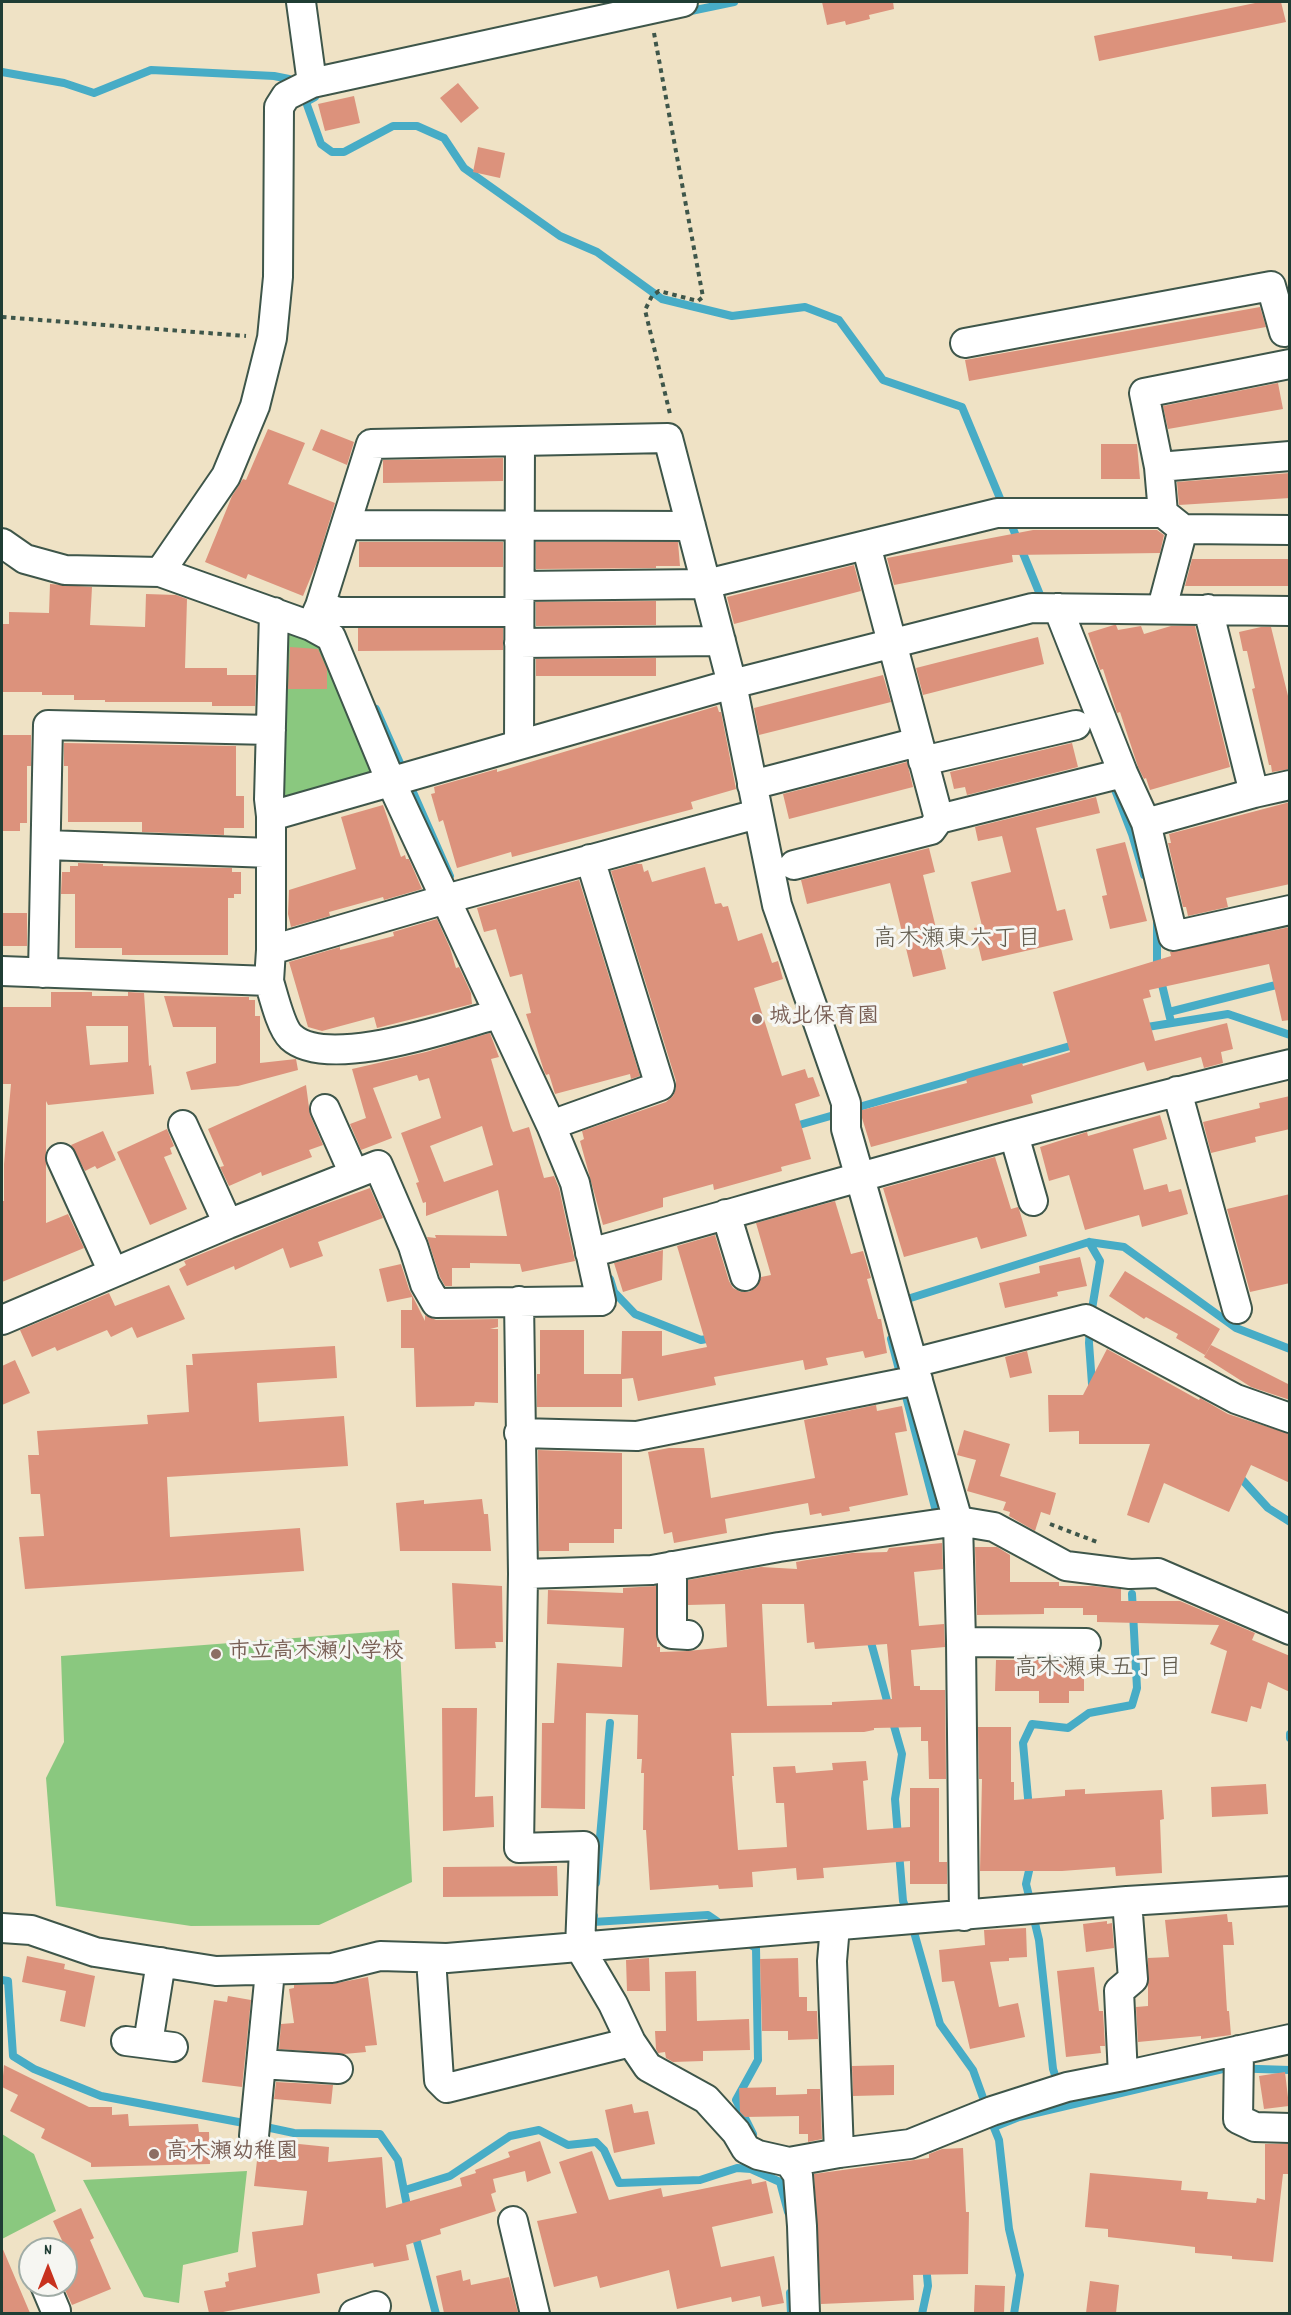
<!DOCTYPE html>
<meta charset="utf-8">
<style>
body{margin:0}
#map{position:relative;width:1291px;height:2315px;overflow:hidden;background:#efe2c5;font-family:Dekko,sans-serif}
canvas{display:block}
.frame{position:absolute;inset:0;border:3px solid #1f3d34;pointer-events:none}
.north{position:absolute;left:18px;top:2237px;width:60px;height:60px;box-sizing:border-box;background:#f6f6f2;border:2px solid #a0aca6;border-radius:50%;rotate:0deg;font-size:16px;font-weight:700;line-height:24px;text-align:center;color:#1f3d34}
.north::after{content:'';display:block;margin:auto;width:21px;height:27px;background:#c8321e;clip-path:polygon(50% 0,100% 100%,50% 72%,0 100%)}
</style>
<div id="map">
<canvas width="1291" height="2315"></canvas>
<div class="frame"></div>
<div class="north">N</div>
</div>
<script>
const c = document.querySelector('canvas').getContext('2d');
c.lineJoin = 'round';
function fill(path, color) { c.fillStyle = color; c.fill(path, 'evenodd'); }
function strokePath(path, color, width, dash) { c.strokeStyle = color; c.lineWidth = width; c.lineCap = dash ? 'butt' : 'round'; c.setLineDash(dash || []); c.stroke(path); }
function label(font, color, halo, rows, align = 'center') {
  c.font = font + ' Dekko,"Klee One",sans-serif'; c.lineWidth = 6; c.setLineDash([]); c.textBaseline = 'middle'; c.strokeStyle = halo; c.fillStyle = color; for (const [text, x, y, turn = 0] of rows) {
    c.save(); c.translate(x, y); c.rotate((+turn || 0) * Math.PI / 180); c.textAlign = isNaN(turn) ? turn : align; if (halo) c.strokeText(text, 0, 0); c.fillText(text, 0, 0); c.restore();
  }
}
const green = new Path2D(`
 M289,627L315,633L386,777L284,807L275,799L279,636Z
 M399,1630L412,1882L319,1925L191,1926L56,1906L46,1778L64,1742L61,1656Z
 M2,2134L34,2154L56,2211L2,2239Z
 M247,2171L238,2252L183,2265L179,2303L144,2297L83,2180Z`);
const stream = new Path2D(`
 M686,12L734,2
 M2,72L64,83L94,93L151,70L274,76L289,79
 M315,97L306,102L321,144L332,152H344L393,126H417L444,138L464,168L560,236L597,252L662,299L732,316L805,307L839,320L883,380L962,407L1004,508
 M1009,519L1043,602
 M376,709L404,772
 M409,783L450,876
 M1114,787L1132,834L1144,875
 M1157,921V964L1171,1022
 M1169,1012L1284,983
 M1141,1028L1228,1014L1290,1035
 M852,1109L1077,1044
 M792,1127L841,1113
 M1089,1242L1100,1261L1091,1315
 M610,1279L614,1292L635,1314L701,1340L712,1338
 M901,1301L1089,1242L1124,1247L1236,1328L1290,1349
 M1090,1327L1089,1343L1092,1384L1094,1385
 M891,1339L938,1519
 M1238,1475L1268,1508L1290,1522
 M869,1635L889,1708
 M892,1719L902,1754L895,1799L898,1837
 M1290,1734V1738
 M1029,1809L1023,1743L1032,1724L1068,1728L1089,1713L1132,1705L1137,1688L1132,1594
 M899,1852L903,1901L908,1914
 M1031,1862L1026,1884L1031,1904
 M596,1883L610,1723
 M1033,1915L1039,1940L1053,2069L1058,2084
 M594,1916L593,1922L708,1915L724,1926
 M912,1925L940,2024L973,2070L986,2106
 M746,1942L756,1948L758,2060L736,2100L753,2134
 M2,1980L8,1981L13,2056L34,2069L101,2096L249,2124
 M990,2118L999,2140L1009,2229L1020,2275L1014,2314
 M261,2126L294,2133L380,2134L398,2160L408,2211
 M994,2127L1019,2117L1227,2068L1290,2070
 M751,2158V2169L780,2182L788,2212
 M405,2190L450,2176L510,2136L539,2130L568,2145L596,2142L604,2150L619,2183L700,2180L737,2168L751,2169
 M415,2234L436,2314
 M790,2293L791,2314
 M922,2314L928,2286L926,2265`);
const building = new Path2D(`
 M822,2H893L894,9L869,15L870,19L846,25L845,21L827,25Z
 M1260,2H1281L1286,22L1099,61L1094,36Z
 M458,83L479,108L461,123L440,98Z
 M354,96L360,123L325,131L318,104Z
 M478,147L505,153L500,178L473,172Z
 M1260,307L1266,327L969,381L965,360Z
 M1278,383L1283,409L1168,429L1163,406Z
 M268,429L305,443L288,484L335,503L317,562L303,596L248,574L246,579L205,562L232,496L243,479L246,480Z
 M321,429L354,442L347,465L312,450Z
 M1101,444H1137L1140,479H1101Z
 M503,458V481L383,483V460Z
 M1290,473V498L1179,505L1177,482Z
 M1033,530H1157L1164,535L1160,553L1012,555L1013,562L894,585L887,558Z
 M359,542H503V567H359Z
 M536,542H678L680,566H656V568L536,569Z
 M1192,559H1290V586H1185Z
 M854,565L861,591L734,624L727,597Z
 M50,584L92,587L90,625L145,627L146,594L176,595L187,599L185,668H227V675H256L255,706H212V702H105V700H74V695H42V692H2V624H9V612L49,613Z
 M656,601V625L536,626V602Z
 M1114,625H1116L1118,630L1141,626L1144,634L1171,626H1195L1230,767L1150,790L1146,778L1144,779L1138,767L1120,712L1117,713L1103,669L1100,670L1088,633Z
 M1261,627H1271L1290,704V769L1272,772L1271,765H1269L1252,689L1255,688L1247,651H1243L1239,632Z
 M358,628H503V650L358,651Z
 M1038,637L1044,664L923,695L916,668Z
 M290,647L318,649L327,669V689H288Z
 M656,658V676H536V659Z
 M883,675L891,702L759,735L754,708Z
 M717,706L719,712H721L736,789L691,802L693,809L512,857L511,852L457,868L443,820L439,822L431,794L435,793L434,787L497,769V772Z
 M2,735H31V766H27V823H20V831H2Z
 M64,743L236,746V796H244V828H224V835L142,832V822H68V766H64Z
 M1072,743L1078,767L967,795L965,787L954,789L950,772Z
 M907,762L913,787L789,819L783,794Z
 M1096,797L1100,813L1036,828L1057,911L1065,909L1073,940L982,961L974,928L982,926L971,882L1011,872L1002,836L978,841L975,827Z
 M1290,802V884L1226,898L1228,907L1188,916L1186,907H1183L1168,843H1171L1169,834Z
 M383,805L401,857L405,855L406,859H409L422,889L384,900L383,897L329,912L330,916L291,927L288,914L289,890L356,869L341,817Z
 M1125,842L1147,921L1110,929L1102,896L1107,895L1096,849Z
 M929,848L935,872L923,875L946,969L913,977L890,883L807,904L801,880Z
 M78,863L103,864V866L232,868V872H241V894H234V898H228V955H122V948H75V894H61L62,872H70V866H78Z
 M636,864H642L644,872L648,870L652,882L705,867L715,904L721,903L723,907L728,906L738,941L762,933L772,963L778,961L783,979L754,988L782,1076L805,1069L808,1078L813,1077L820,1096L795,1104L811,1159L781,1167L782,1171L714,1190L713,1184L663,1198V1207L603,1225L580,1141L584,1139L582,1131L666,1102L673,1096L676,1089V1081L611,871Z
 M579,880L640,1076L631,1079L630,1074L555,1094L549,1074L546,1075L544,1071L526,1014L531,1013L522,974L510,977L496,929L484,932L477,908Z
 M2,913H27V946H2Z
 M437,919L450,948L456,968L459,967L471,993L472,1004L377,1028L374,1017L322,1031L308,1027L289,962L340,947V950L394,936L393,932Z
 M1290,927V1020L1282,1021L1269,964L1149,990L1151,997L1143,999L1155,1041L1227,1023L1233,1049L1221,1052L1223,1063L1204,1068L1201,1057L1147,1071L1144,1062L1031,1095L1033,1103L871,1147L862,1118V1110L967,1083L966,1079L1022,1063L1023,1066L1070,1052L1053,992L1171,956L1170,952Z
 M51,992H92V996H128V992L144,993L149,1066L151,1065L154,1094L48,1105L46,1101V1223L68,1214L84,1248L2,1282V1201H4V1164L11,1084H2V1007H51ZM86,1026H128V1062L90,1065Z
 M164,996L249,997V1000H255V1016H260V1063L296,1059L298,1070L238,1086L191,1090L186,1072L216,1063V1027H173Z
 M490,1033L499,1057L491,1059L511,1128L513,1132L529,1127L544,1178L554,1176L559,1188L575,1261L522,1272L520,1264L470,1263V1268H452V1286H445L440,1277L427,1237L436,1238L435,1235L507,1236L498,1190L426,1216V1202L423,1203L416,1183L419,1182L401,1133L441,1118L429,1078L419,1081L417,1075L373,1088L392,1138L361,1150L350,1124L366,1118L352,1069L426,1052ZM482,1126L493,1165L444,1182L430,1146Z
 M306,1085L310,1115L323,1145L309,1150L312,1157L262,1176L261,1172L229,1186L220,1167L224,1166L208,1129Z
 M1290,1096V1129L1255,1137L1256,1142L1211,1153L1203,1122L1260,1108L1259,1103Z
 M1160,1115L1167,1139L1133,1149L1144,1190L1167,1184L1169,1192L1181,1189L1188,1214L1142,1227L1139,1215L1085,1230L1069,1175L1049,1181L1040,1147L1087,1132L1088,1136Z
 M167,1129L174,1146L170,1148L172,1154L164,1157L187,1209L150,1225L117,1152Z
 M103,1131L116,1160L97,1169L95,1166L85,1171L71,1145Z
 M995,1157L1011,1209L1018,1207L1019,1209L1027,1236L981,1249L977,1237L904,1257L883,1188Z
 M370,1188L383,1218L318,1242L323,1256L290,1268L283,1248L235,1270L234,1266L187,1286L179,1269L186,1265L184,1261L306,1211Z
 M1290,1194V1283L1250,1292L1227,1209Z
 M835,1201L851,1254L863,1251L871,1278L867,1279L878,1319H881L887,1353L865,1358L863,1351L826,1358L828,1365L805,1370L803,1360L714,1377L716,1385L638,1401L633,1378L622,1379V1407H537V1374H540V1330H584V1374H621L622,1331H662V1356L707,1347L677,1246L715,1235L729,1281L733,1288L741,1292H749L757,1287L761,1277L771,1275L756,1223Z
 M663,1250L662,1280L623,1292L614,1263Z
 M1080,1257L1087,1286L1057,1292L1058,1296L1005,1308L999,1283L1040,1273L1039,1266Z
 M401,1264L409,1289L425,1321V1315L436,1320L498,1319V1327L490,1329H498V1403L475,1402L474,1406L416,1407L414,1348H401V1310H412V1297L387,1302L379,1269Z
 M1125,1271L1220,1329L1205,1355L1176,1338L1178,1334L1146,1317L1144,1319L1109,1296Z
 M169,1285L185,1319L137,1338L132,1327L111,1337L107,1330L57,1351L55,1347L32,1357L20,1330L109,1293L115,1306Z
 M1211,1345L1290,1385V1400L1251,1387L1204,1357Z
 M335,1346L337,1378L257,1383L259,1422L344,1416L348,1466L167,1477L170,1537L300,1528L304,1571L25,1589L19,1537L44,1536L40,1494H31L28,1455H39L37,1431L148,1424L147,1415L189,1412L186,1365H193L192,1354Z
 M1107,1349L1199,1400L1200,1398L1228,1414L1290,1434V1483L1251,1465L1229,1512L1164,1483L1149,1523L1127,1515L1150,1444H1079V1431L1049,1432L1048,1395H1083Z
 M1027,1351L1032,1373L1010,1378L1005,1357Z
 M15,1360L30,1393L2,1405V1366Z
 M876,1405L877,1411L902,1406L907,1431L895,1433L908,1495L849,1507L850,1511L822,1516L821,1513L810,1515L808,1503L725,1519L727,1533L674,1543L672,1532L664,1534L648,1452L669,1448H704L711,1498L815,1478L804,1420Z
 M964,1430L1010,1444L1000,1476L1056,1493L1050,1515L1041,1512L1035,1531L1009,1516L1010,1512L1003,1510L1006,1502L967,1491L976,1460L957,1455Z
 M538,1450L622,1453V1529H614V1543H569V1551H539Z
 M482,1499L484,1514H488L491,1551H400L396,1503L424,1500V1504Z
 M942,1543L943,1569L914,1572L919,1626L944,1624L945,1647L911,1650L914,1686H920V1690H945L946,1779H929L928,1741H921V1727L874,1728V1730L864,1732L731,1733L734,1776H732L738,1850L787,1847L784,1803H776L773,1767L795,1766L796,1773L833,1770L832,1763L866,1761L868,1780L863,1781L867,1830L910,1827V1788H939V1862H947V1884H910V1861L823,1868L824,1878L797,1880L796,1868L752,1872L753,1887L719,1889L718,1885L650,1890L646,1830H643L644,1773H641L642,1759H637L638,1715L586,1713L585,1809L541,1808L542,1723H554L557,1663L622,1667L624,1628L547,1624L548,1590L623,1593V1588L656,1586L657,1647H660V1652L688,1651L727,1647L725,1604L688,1605V1580L761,1567L797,1569L796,1562L807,1560L852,1553L887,1552L889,1548ZM762,1604H804L807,1643L814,1642L815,1649L887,1644L892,1699L832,1702V1705L767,1706Z
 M975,1547H997L1010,1555V1582H1059V1586H1093L1121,1589V1601H1180L1255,1633L1252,1640L1290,1656V1692L1268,1682L1261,1709L1251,1706L1247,1722L1211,1713L1227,1651L1210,1644L1219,1625L1097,1622V1615H1083V1608H1044V1614L977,1615Z
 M452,1583L502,1586L503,1642H495L496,1648L455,1649Z
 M996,1660H1084V1691H1069V1703H1039V1691H995Z
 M442,1708H477L475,1797L493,1796L494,1827L443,1831Z
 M978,1727H1011V1782H1014V1800L1065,1796V1790L1085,1789V1794L1162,1790L1164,1819L1160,1820L1162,1873L1116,1876L1115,1867L1062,1871H980L982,1779H979Z
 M1266,1784L1268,1814L1212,1817L1211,1787Z
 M557,1866L558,1896L443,1897V1867Z
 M1227,1914L1228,1922H1232L1234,1945H1223L1227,2011H1229L1231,2035L1201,2039V2036L1138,2042L1136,2007L1148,2006V1958L1169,1957L1165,1920Z
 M1107,1921V1924L1112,1923L1114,1948L1086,1952L1083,1924Z
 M1026,1928L1027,1957L1009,1958V1961L990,1962L999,2007L1018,2003L1025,2037L970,2049L954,1981L942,1982L939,1950L985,1945L984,1930Z
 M27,1956L65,1964L64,1969L95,1976L85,2027L60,2021L66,1991L22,1982Z
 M649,1958L650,1991H627L626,1960Z
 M798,1958L799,1997H807V2011H817L818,2039L788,2040V2031H762L760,1959Z
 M1094,1967L1099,2011H1103L1105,2046H1100L1101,2053L1066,2057L1057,1971Z
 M696,1971L697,2021L749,2019L750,2050L703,2051V2061L673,2062L666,2058L665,2052L658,2053L656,2049L655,2031H666L665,1972Z
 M368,1977L377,2045L365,2046L366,2052L344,2054L279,2049L281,2024L294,2023L289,1989L294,1988V1985L332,1984Z
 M228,1996L251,2000L242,2087L202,2082L214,2000L227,2002Z
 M4,2065L89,2107H112V2115L128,2114L129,2126L198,2124L199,2132H209L210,2164L91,2167V2163L41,2138L45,2129L10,2111L18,2095L2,2087Z
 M894,2065V2095L853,2096L852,2066Z
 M1285,2072L1289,2106L1264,2109L1259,2076Z
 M276,2082L333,2085L331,2104L274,2099Z
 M776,2087V2095L807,2094V2089H820L822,2139L808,2142V2134H799V2116L745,2117L740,2112L739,2088Z
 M632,2104L634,2113L648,2111L655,2144L614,2153L605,2110Z
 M269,2141L329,2147L328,2162L382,2157L386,2208L462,2186L460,2178L476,2173L475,2170L510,2157L508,2152L540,2141L551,2173L527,2182L525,2171L493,2179L496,2192L491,2194L496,2211L440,2229L441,2234L406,2245L409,2260L374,2267L373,2263L317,2274L320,2293L218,2313H209L204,2291L226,2287L225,2282L229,2281L228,2273L256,2267L252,2232L303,2225L307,2191L254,2186L258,2152L267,2146Z
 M1265,2144H1290V2174H1283L1273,2262L1232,2259V2256L1195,2253V2247L1108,2237V2229L1085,2227L1090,2173L1182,2181L1181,2190L1208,2192L1207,2199L1256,2203L1257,2198L1265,2200Z
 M963,2148L966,2212H969L968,2274L913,2275L914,2300L821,2304L814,2174L929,2158V2154L942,2149Z
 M592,2151L609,2200L661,2188L663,2197L751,2179L752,2184L766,2181L773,2213L712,2227L721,2267L774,2256L784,2303L762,2307L760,2296L732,2302L731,2297L677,2309L669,2270L600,2288L597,2276L554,2287L537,2221L577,2213L559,2162Z
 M81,2208L94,2238L90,2240L111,2289L72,2305L66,2292V2249L53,2221Z
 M2,2247L30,2313H2Z
 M461,2270L463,2281L470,2279L471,2285L509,2277L518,2313H444L436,2276Z
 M1090,2281L1119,2285L1116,2313H1086Z
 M975,2285L1005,2286L1004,2313L974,2312Z`);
const path = new Path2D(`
 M654,33L703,297L698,301L659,291L652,296L645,310L670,414
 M2,317L246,336
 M1050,1524L1097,1542`);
const minor = new Path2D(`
 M301,2L312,83
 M965,343L1271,286L1284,332
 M1159,467L1290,456
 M1163,513L1159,467L1144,393L1290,364
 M346,525L691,526
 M2,543L25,559L65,570L160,572L311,626L331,637L391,782L551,1125L575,1183L601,1301L436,1303L425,1284L413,1246L378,1165L228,1224L2,1320
 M866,545L939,819
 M160,572L226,476L255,406L272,338L278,277L279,107L286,96L312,83L683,2
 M520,586L706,584L997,513H1163L1183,529L1290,530
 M320,606L339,612H519
 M1058,608L1123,773L1146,823L1173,936L1290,910
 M1162,608L1183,529
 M311,626L320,606L371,444L668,438L732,684L777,905L846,1103V1129L958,1521L961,1642L964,1916
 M519,643L721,641
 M519,745L520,441
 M923,761L1076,725
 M752,785L918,742
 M1254,793L1290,785
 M271,816L269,799L274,612
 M1146,823L1254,793L1208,609
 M46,845L271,853
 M794,865L931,830L939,819L1123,773
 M271,950L453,897L757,814
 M2,971L269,981L271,950V816L732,684L1032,608L1290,611
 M43,973L48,725L271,730
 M269,981C273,994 281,1028 291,1037C328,1071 453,1026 498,1014
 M1177,1091L1237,1309
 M325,1109L354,1174
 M183,1125L228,1224
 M551,1125L660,1086L590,859
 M1014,1135L1033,1201
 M61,1158L113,1272
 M726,1214L745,1276
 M590,1253C823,1188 1054,1120 1290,1064
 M519,1301L523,1574L519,1848L584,1846L580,1948L613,2004L631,2042L648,2067L706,2099L736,2132L746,2149L758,2155L789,2162L839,2153L910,2144L992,2111L1067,2087L1123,2076L1290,2039
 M913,1363L1086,1319L1236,1399L1290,1418
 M519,1433L637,1436L918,1380
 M672,1566V1634L688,1635
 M523,1574L652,1570L779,1547L958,1521L994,1527L1066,1566L1130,1574L1158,1573L1290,1630
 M961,1642L1086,1643
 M835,1926L832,1961L839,2153
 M2,1928L31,1930L95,1952L216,1971L332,1968L380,1956L447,1958L1127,1901L1290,1891
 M431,1958L439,2080L447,2088L631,2042
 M126,2041L173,2047
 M148,2043L161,1962
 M1239,2050L1238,2119L1255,2127L1290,2128
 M261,2064L338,2069
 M1123,2076L1119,1991L1133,1979L1127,1901
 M254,2136L270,1971
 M789,2162L798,2175L802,2226L805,2314
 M513,2221L535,2314
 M45,2285L56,2311L55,2314
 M354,2314L376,2306`);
const markers = [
 [757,1019,6,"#8d6e63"],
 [216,1654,6,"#8d6e63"],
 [154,2154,6,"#8d6e63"]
];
const educationNames = [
 ["城北保育園",769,1019],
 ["市立高木瀬小学校",228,1654],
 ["高木瀬幼稚園",166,2154]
];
const neighbourhoodNames = [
 ["高木瀬東六丁目",957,942],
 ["高木瀬東五丁目",1098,1671]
];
fill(green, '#8ac87f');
strokePath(stream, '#47acc6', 8);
fill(building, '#dc927c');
strokePath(minor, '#3e564a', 32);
strokePath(path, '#3e564a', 4, [4.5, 4.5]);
strokePath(minor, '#fff', 28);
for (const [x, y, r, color] of markers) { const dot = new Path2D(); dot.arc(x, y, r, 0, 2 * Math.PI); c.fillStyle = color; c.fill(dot); strokePath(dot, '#f6f6f2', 2); }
label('bold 22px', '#785e54', '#f6f6f2', educationNames, 'left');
label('24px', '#615b4d', '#f6f6f2', neighbourhoodNames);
</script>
